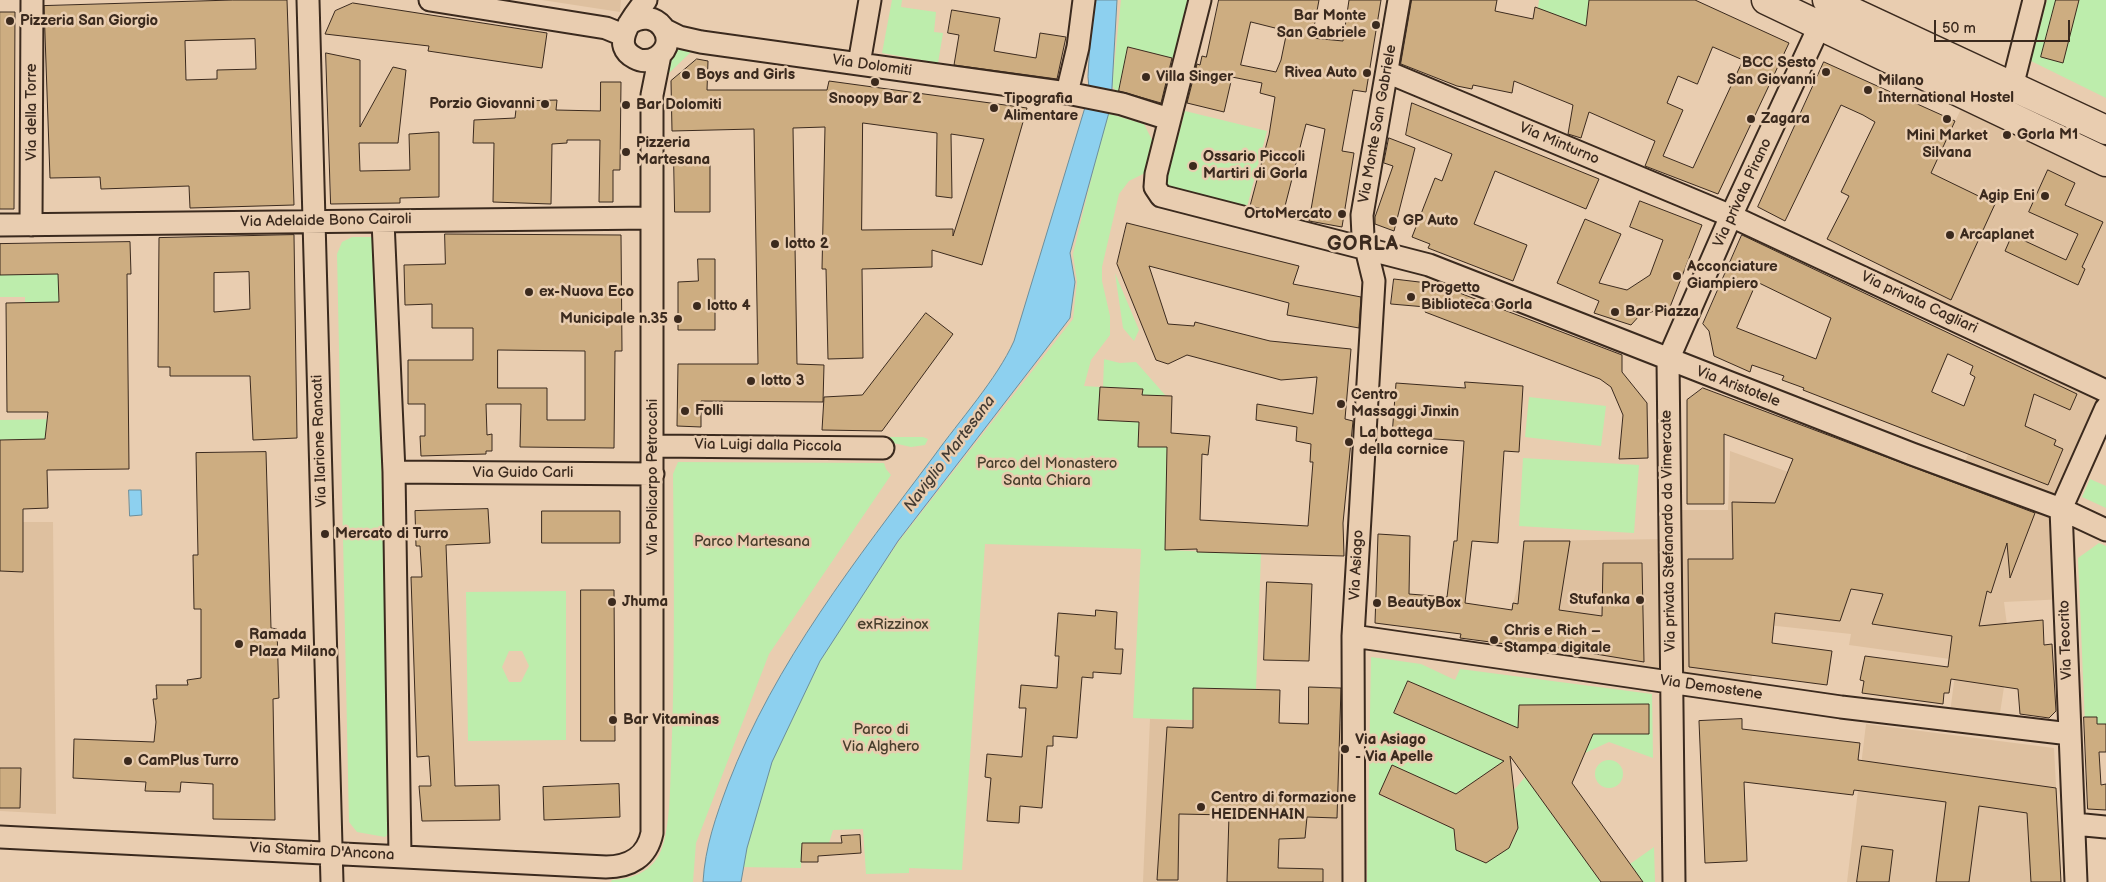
<!DOCTYPE html>
<meta charset="utf-8">
<style>
body{margin:0}
#map{position:relative;width:2106px;height:882px;overflow:hidden;background:#e9cdb0;font-family:"Balsamiq Sans",sans-serif}
canvas{display:block}
.scale{position:absolute;left:1934px;top:20px;width:136px;height:22px;box-sizing:border-box;border:2px solid #3b2a1e;border-top:0;padding-left:6px;font-size:15px;line-height:18px;white-space:nowrap;color:#3b2a1e;-webkit-text-stroke:4px #e9cdb0;paint-order:stroke}
</style>
<div id="map">
<canvas width="2106" height="882"></canvas>
<div class="scale">50 m</div>
</div>
<script>
const c = document.querySelector('canvas').getContext('2d');
c.lineJoin = 'round';
function fill(path, color) { c.fillStyle = color; c.fill(path, 'evenodd'); }
function strokePath(path, color, width, dash) { c.strokeStyle = color; c.lineWidth = width; c.lineCap = dash ? 'butt' : 'round'; c.setLineDash(dash || []); c.stroke(path); }
function label(font, color, halo, rows, align = 'center') {
  c.font = font + ' "Balsamiq Sans",sans-serif'; c.lineWidth = 5; c.setLineDash([]); c.textBaseline = 'middle'; c.strokeStyle = halo; c.fillStyle = color; for (const [text, x, y, turn = 0] of rows) {
    c.save(); c.translate(x, y); c.rotate((+turn || 0) * Math.PI / 180); c.textAlign = isNaN(turn) ? turn : align; if (halo) c.strokeText(text, 0, 0); c.fillText(text, 0, 0); c.restore();
  }
}
const built = new Path2D(`
 M542,0H621L620,12Z
 M1967,96L2106,162V408L2065,498V599L2004,602L2010,648L1998,726L1949,720L1957,660L1849,645L1851,634L1758,624L1750,693L1505,658L1513,603L1521,576L1524,541L1669,539V510H1728L1730,451L1841,491L1860,434L1961,472L2010,346L1882,286L1887,268Z
 M0,522H53L56,814L0,811Z
 M1150,719L1353,724L1354,882H1143Z
 M1866,724L2054,748L2061,882H1847Z`);
const green = new Path2D(`
 M892,0H902L901,7L936,12L934,32L943,33L938,63L882,53Z
 M1121,0H1190L1175,59L1128,47L1118,94L1112,86Z
 M1539,0H1596L1586,26L1538,9Z
 M2047,0H2106V98L2031,61Z
 M678,44L693,50L665,77C665,64 676,56 678,44Z
 M1185,111L1267,131L1247,207L1165,186Z
 M1107,113L1144,124L1153,142L1145,173L1129,181L1119,194L1102,267V281L1110,316V335L1091,360L1084,386L1100,387L1098,420L1139,422L1167,447L1165,550L1261,554L1256,689L1194,688L1193,720L1133,718L1141,549L985,544L962,870L909,868V873L866,874L863,829L833,830L829,843H802L801,868L739,867L770,760L813,668L899,541L1073,319L1077,282L1073,254Z
 M352,237H372L381,455L391,831L385,837L357,832L349,822L337,254L342,242Z
 M1115,273L1139,330L1134,341L1123,328Z
 M58,274L80,411L25,303V297H0V275Z
 M1104,359L1120,363L1136,362L1166,396L1142,395L1143,389L1103,388Z
 M1529,397L1606,406L1601,446L1525,437Z
 M58,419L45,439L0,440V420Z
 M889,437H923L928,439L925,445L911,447L889,442Z
 M1523,458L1639,465L1634,533L1519,526Z
 M678,462L884,463L886,469L891,475L769,654L696,843L693,882H611L612,880C631,879 649,873 659,855C670,835 670,788 671,765C675,668 674,571 673,474Z
 M2090,479L2106,486V508L2082,497Z
 M2099,543L2106,546V724H2085L2078,558Z
 M566,591V740L468,741L466,592ZM509,651H522L529,666L521,682H509L502,667Z
 M1371,657L1421,664L1455,680L1460,669L1652,694L1653,758L1609,742L1585,753L1593,734H1649V704L1519,705L1518,728L1408,681L1394,712L1504,761L1456,794L1392,765L1379,795L1444,825L1449,813L1453,822L1456,850L1486,863C1522,839 1520,836 1509,796L1525,777L1601,882H1367Z
 M1595 774a14 14 0 1 1 28 0a14 14 0 1 1-28 0Z
 M1654,847L1655,882H1642L1630,864Z`);
const water = new Path2D(`
 M1093,0H1117L1111,105L1070,253L1075,282L1070,318L898,541L820,661L772,762L747,848L741,882H703C705,847 716,816 728,784C775,662 857,559 934,456C959,421 997,379 1014,341L1086,104L1089,88L1088,77Z
 M129,490H141L142,515L130,516Z`);
const building = new Path2D(`
 M233,0H287L294,205L190,208L189,186L101,189L100,177L50,178L44,6ZM255,39L256,69L217,70V79L186,80L185,41Z
 M1219,0H1319L1312,38L1343,41L1349,0H1381L1366,92L1353,90L1342,151L1354,153L1342,227L1309,221L1325,129L1306,124L1283,214L1250,206L1269,135L1275,97L1260,93L1262,83L1232,77L1224,112L1187,103L1197,64L1200,65L1202,56L1206,57ZM1251,22L1287,31L1281,60L1276,72L1241,65Z
 M1412,0H1497L1495,11L1533,19L1535,7L1586,26L1589,0H1695L1789,43L1718,194L1645,166L1655,141L1589,112L1581,138L1568,134L1573,105L1514,81L1512,93L1473,85L1472,89L1457,86L1401,64ZM1713,47L1743,60L1693,168L1663,156L1683,110L1667,103L1678,76L1697,84Z
 M2056,0H2079L2063,63L2041,57Z
 M353,3L547,33L542,68L428,51L429,46L325,34L335,11Z
 M952,10L1000,18L994,51L1036,58L1040,33L1066,37L1057,79L954,65L959,35L948,33Z
 M0,12H15L14,209H0Z
 M1128,47L1172,58L1161,103L1119,91Z
 M326,53L360,60V127L393,67L406,70L398,143H359L360,171L410,170L409,134L439,132V197L400,198V203L331,204Z
 M697,59L708,61L707,90H827L829,81L1027,108L982,265L932,250V267L862,269L863,358L828,359L826,269H822L825,127L793,128L797,364L824,365L823,402L701,401V427L677,426L678,364H758L754,129L672,131L671,81ZM863,123L937,133L936,196L952,198L951,134L984,139L953,236V229L862,230Z
 M1824,62L1955,121L1931,173L1995,204L1951,300L1827,239L1849,196L1841,192L1875,122L1863,115L1841,105L1785,221L1758,207Z
 M601,82H621L620,170H613V202H599L600,140H567V143L552,144L551,204L493,202L494,143H473L474,120L515,118L517,101L557,100L556,110L600,111Z
 M1412,103L1599,179L1586,209L1495,171L1474,224L1527,245L1513,281L1428,248L1430,244L1412,237L1435,178L1442,181L1452,154L1406,135Z
 M1389,138L1415,148L1394,231L1375,224V217L1393,166L1384,163Z
 M674,159H710V212H675Z
 M2048,170L2075,183L2065,205L2103,222L2082,267L2085,269L2078,285L2005,251L2012,235L2066,260L2078,234L2029,212Z
 M1640,201L1702,225L1670,307L1640,315L1631,325L1594,313L1599,301L1557,283L1585,219L1621,234L1599,283L1627,290L1650,275L1663,240L1630,227Z
 M1127,223L1299,266L1293,284L1361,297L1359,328L1287,315L1289,303L1149,266L1168,324L1194,326L1195,322L1270,341L1351,349L1345,419L1353,421L1343,523L1344,556L1197,552V549L1165,550L1167,447H1138L1139,422L1098,420L1100,387L1143,389L1142,395L1172,396L1171,433L1210,436L1208,455L1202,454L1200,520L1308,526L1313,462H1310L1311,444L1296,441L1297,427L1256,420L1257,404L1313,414L1317,377L1281,380L1187,355L1168,364L1156,360L1117,264Z
 M445,234L621,235L622,351H615L614,448L520,447L521,404H486L487,435L492,434V451H486V454L421,456L420,436H425V404H408V360H473V328H432V304L405,305L404,265L445,264ZM498,350L585,351V420H547V388H498Z
 M294,235L297,438L253,440L250,376H170V367H158L159,238ZM249,272L250,309L214,312V273Z
 M1742,235L2077,394L2070,410L2034,394L2025,426L2056,440L2054,445L2063,449L2048,485L1803,390L1804,388L1782,380L1784,376L1752,365L1750,372L1714,356L1709,331L1703,324ZM1757,282L1831,318L1816,359L1737,328ZM1948,354L1973,366L1970,374L1975,377L1964,406L1932,392Z
 M130,242L131,274H127L129,469L47,470L48,508L23,509V572L0,571V440L45,439L48,412H7L6,303L59,302L58,274L0,275V244Z
 M698,259H715V330H678V282L698,281Z
 M1394,279L1436,284L1622,355V372L1647,403L1648,458L1619,459L1623,415L1611,387L1600,379L1425,312L1426,307L1391,304Z
 M926,313L953,334L882,431L822,430L824,397L862,395Z
 M1465,382L1523,386L1519,452L1504,451L1498,543L1472,541L1465,603L1512,610L1513,603L1518,604L1524,541H1570L1559,610L1602,616L1603,563H1642L1644,662L1529,643L1528,647L1460,638L1461,634L1375,623L1378,534L1410,536L1409,594L1447,597L1454,541H1457L1464,441L1392,436L1396,383L1465,388Z
 M1703,388L2035,513L2010,578L2007,543L1991,593L1987,591L1979,626L2043,620L2044,645L2052,644L2056,711L2049,718L2020,714L2018,689L1951,679L1949,693H1944L1943,704L1862,693L1864,681L1860,680L1865,656L1948,667L1952,636L1872,624L1883,594L1851,589L1840,621L1775,613L1772,643L1832,651L1827,685L1689,667L1688,559H1733L1732,502L1775,503L1793,459L1724,434V504H1687V400Z
 M266,452L271,628L277,629L279,698L273,699L275,820L213,819V784L181,782L180,792L145,791L146,782L73,778L74,739L154,742L156,722L153,699H157L156,685H188L187,680L201,678V609H194L193,555H198L196,453Z
 M488,509L490,543L446,545L455,786L499,785L500,820L422,821L419,786H431L429,756L417,757L411,577H422L420,546H416L415,511Z
 M542,511H620V543H542Z
 M1267,582L1312,584L1309,661L1264,660Z
 M581,590H614L615,741H581Z
 M1096,610L1117,612L1115,649H1123L1121,674L1093,672V678L1082,677L1077,738L1053,736V746H1047L1042,808L1020,806L1019,823L987,821L991,778L985,777L987,754L1022,757L1026,708H1019L1021,685L1057,688L1059,656H1055L1058,613L1095,616Z
 M1408,681L1518,728L1519,705L1649,704V734H1593L1572,783L1643,882H1601L1510,756L1518,828L1509,848L1486,863L1456,850L1454,829L1379,794L1392,765L1456,794L1504,761L1394,713Z
 M1309,687L1341,688L1337,818L1307,817L1305,838L1279,839L1278,868L1323,869V882H1227L1229,815L1179,814L1178,880H1157L1167,727L1193,728V688L1280,690L1279,723L1308,724Z
 M2084,717H2097V724H2106V752H2099L2101,785L2106,784V810L2088,809Z
 M1742,719V729L1860,743L1858,760L2056,788L2061,882H2031L2027,813L1979,806L1969,882H1936L1946,802L1854,790L1853,795L1744,782L1747,861L1705,863L1699,721Z
 M0,768H21L20,808H0Z
 M619,784L620,817L544,820L543,787Z
 M860,835L861,853L818,856V862H801L802,843H842L841,836Z
 M1862,846L1893,850L1889,882H1857Z`);
const minor = new Path2D(`
 M308,0L332,882
 M430,0L606,28L623,35
 M1200,0L1156,174L1155,187L1161,196L1429,265L1912,454L2061,509L2106,530
 M629,24C656,4 682,41 657,57C650,61 642,62 635,58C608,44 635,15 646,0
 M665,30L679,37L701,42L1067,93L1122,104L1169,119
 M859,64L870,0
 M1387,72L1731,216L2106,391
 M2012,87L2034,0
 M1067,93L1078,47L1084,0
 M383,221L394,472L400,856
 M0,225L652,218
 M31,225L32,0
 M653,446L883,448
 M394,472L653,474
 M1353,636L1841,707L2070,734
 M2074,824L2106,827
 M0,837L606,867C630,867 647,857 652,833V95L660,55
 M1354,882L1353,636L1374,281L1363,236L1362,215L1399,0
 M1674,882L1668,360L1731,216L1826,12
 M2076,882L2061,509L2106,408`);
const major = new Path2D(`
 M1766,0L2106,162
 M1827,0L2106,130`);
const markers = [
 [10,21,5,"#3b2a1e"],
 [1376,25,5,"#3b2a1e"],
 [1826,72,5,"#3b2a1e"],
 [1367,73,5,"#3b2a1e"],
 [686,75,5,"#3b2a1e"],
 [1146,77,5,"#3b2a1e"],
 [875,82,5,"#3b2a1e"],
 [1868,90,5,"#3b2a1e"],
 [545,104,5,"#3b2a1e"],
 [626,105,5,"#3b2a1e"],
 [994,108,5,"#3b2a1e"],
 [1751,119,5,"#3b2a1e"],
 [1947,119,5,"#3b2a1e"],
 [2007,135,5,"#3b2a1e"],
 [626,152,5,"#3b2a1e"],
 [1193,166,5,"#3b2a1e"],
 [2045,196,5,"#3b2a1e"],
 [1342,214,5,"#3b2a1e"],
 [1393,221,5,"#3b2a1e"],
 [1950,235,5,"#3b2a1e"],
 [775,244,5,"#3b2a1e"],
 [1677,276,5,"#3b2a1e"],
 [529,292,5,"#3b2a1e"],
 [1411,297,5,"#3b2a1e"],
 [697,306,5,"#3b2a1e"],
 [1615,312,5,"#3b2a1e"],
 [678,319,5,"#3b2a1e"],
 [751,381,5,"#3b2a1e"],
 [1341,404,5,"#3b2a1e"],
 [685,411,5,"#3b2a1e"],
 [1349,442,5,"#3b2a1e"],
 [325,534,5,"#3b2a1e"],
 [1640,600,5,"#3b2a1e"],
 [612,602,5,"#3b2a1e"],
 [1377,603,5,"#3b2a1e"],
 [1494,640,5,"#3b2a1e"],
 [239,644,5,"#3b2a1e"],
 [613,720,5,"#3b2a1e"],
 [1345,749,5,"#3b2a1e"],
 [128,761,5,"#3b2a1e"],
 [1201,807,5,"#3b2a1e"]
];
const poiNames = [
 ["Bar Monte",1366,16,"right"],
 ["San Gabriele",1366,33,"right"],
 ["Pizzeria San Giorgio",20,21],
 ["BCC Sesto",1816,63,"right"],
 ["San Giovanni",1816,80,"right"],
 ["Rivea Auto",1357,73,"right"],
 ["Boys and Girls",696,75],
 ["Villa Singer",1156,77],
 ["Milano",1878,81],
 ["International Hostel",1878,98],
 ["Snoopy Bar 2",875,99,"center"],
 ["Tipografia",1004,99],
 ["Alimentare",1004,116],
 ["Porzio Giovanni",535,104,"right"],
 ["Bar Dolomiti",636,105],
 ["Zagara",1761,119],
 ["Gorla M1",2017,135],
 ["Mini Market",1947,136,"center"],
 ["Silvana",1947,153,"center"],
 ["Pizzeria",636,143],
 ["Martesana",636,160],
 ["Ossario Piccoli",1203,157],
 ["Martiri di Gorla",1203,174],
 ["Agip Eni",2035,196,"right"],
 ["OrtoMercato",1332,214,"right"],
 ["GP Auto",1403,221],
 ["Arcaplanet",1960,235],
 ["lotto 2",785,244],
 ["Acconciature",1687,267],
 ["Giampiero",1687,284],
 ["Progetto",1421,288],
 ["Biblioteca Gorla",1421,305],
 ["ex-Nuova Eco",539,292],
 ["lotto 4",707,306],
 ["Bar Piazza",1625,312],
 ["Municipale n.35",668,319,"right"],
 ["lotto 3",761,381],
 ["Centro",1351,395],
 ["Massaggi Jinxin",1351,412],
 ["Folli",695,411],
 ["La bottega",1359,433],
 ["della cornice",1359,450],
 ["Mercato di Turro",335,534],
 ["Stufanka",1630,600,"right"],
 ["Jhuma",622,602],
 ["BeautyBox",1387,603],
 ["Chris e Rich –",1504,631],
 ["Stampa digitale",1504,648],
 ["Ramada",249,635],
 ["Plaza Milano",249,652],
 ["Bar Vitaminas",623,720],
 ["Via Asiago",1355,740],
 ["- Via Apelle",1355,757],
 ["CamPlus Turro",138,761],
 ["Centro di formazione",1211,798],
 ["HEIDENHAIN",1211,815]
];
const streetNames = [
 ["Via Dolomiti",872,66,8],
 ["Via della Torre",32,112,-90],
 ["Via Monte San Gabriele",1378,124,-80],
 ["Via Minturno",1559,144,23],
 ["Via privata Pirano",1743,193,-65],
 ["Via Adelaide Bono Cairoli",326,221,-1],
 ["Via privata Cagliari",1919,303,25],
 ["Via Aristotele",1738,387,21],
 ["Via Ilarione Rancati",320,441,-92],
 ["Via Luigi dalla Piccola",768,446,1],
 ["Via Guido Carli",523,473],
 ["Via Policarpo Petrocchi",653,477,-90],
 ["Via privata Stefanardo da Vimercate",1669,531,-91],
 ["Via Asiago",1357,565,-87],
 ["Via Teocrito",2066,640,-92],
 ["Via Demostene",1711,688,8],
 ["Via Stamira D'Ancona",322,852,3]
];
const parkNames = [
 ["Parco del Monastero",1047,464],
 ["Santa Chiara",1047,481],
 ["Parco Martesana",752,542],
 ["exRizzinox",893,625],
 ["Parco di",881,730],
 ["Via Alghero",881,747]
];
const waterNames = [
 ["Naviglio Martesana",950,454,-53]
];
const districtNames = [
 ["GORLA",1363,245]
];
fill(built, '#dec09f');
fill(green, '#bdedac');
fill(water, '#8dd0ef');
strokePath(water, '#6c8e9b', 1);
fill(building, '#cdad81');
strokePath(building, '#3b2a1e', 1);
strokePath(minor, '#3b2a1e', 25);
strokePath(major, '#3b2a1e', 31);
strokePath(minor, '#e9cdb0', 21);
strokePath(major, '#e9cdb0', 28);
for (const [x, y, r, color] of markers) { const dot = new Path2D(); dot.arc(x, y, r, 0, 2 * Math.PI); c.fillStyle = color; c.fill(dot); strokePath(dot, '#e9cdb0', 2); }
label('bold 15px', '#3b2a1e', '#e9cdb0', poiNames, 'left');
label('15px', '#3b2a1e', '#e9cdb0', streetNames);
label('15px', '#483e2c', '#e9cdb0', parkNames);
label('italic 16px', '#433b33', '#e9cdb0', waterNames);
c.letterSpacing = '1px';
label('bold 20px', '#3b2a1e', '#e9cdb0', districtNames);
c.letterSpacing = '0px';
</script>
